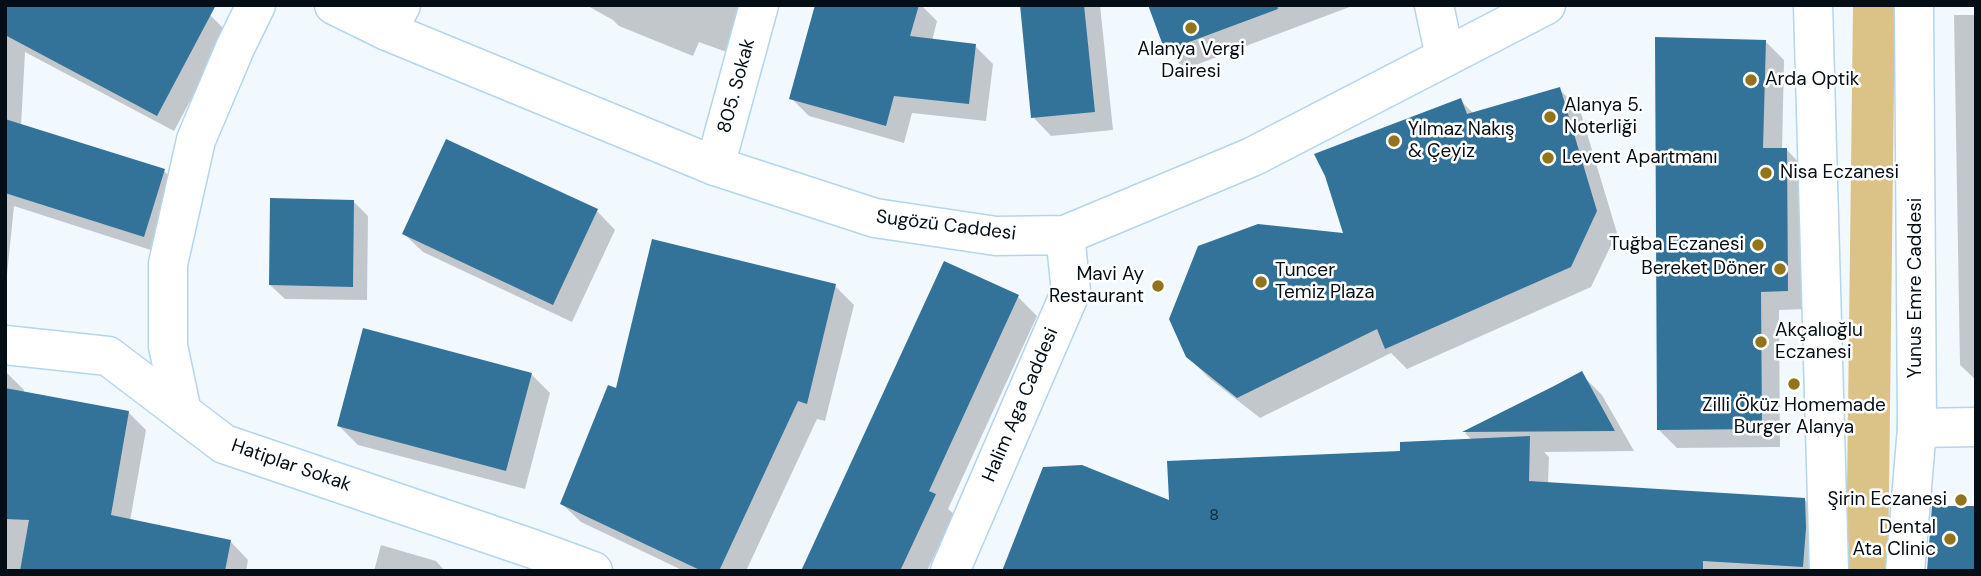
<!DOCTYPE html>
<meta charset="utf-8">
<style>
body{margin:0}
#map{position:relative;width:1981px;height:576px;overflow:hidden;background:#f2f9fe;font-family:"DM Sans",sans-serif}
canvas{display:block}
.frame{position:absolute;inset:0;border:7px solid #040e16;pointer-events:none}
</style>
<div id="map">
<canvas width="1981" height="576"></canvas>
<div class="frame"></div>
</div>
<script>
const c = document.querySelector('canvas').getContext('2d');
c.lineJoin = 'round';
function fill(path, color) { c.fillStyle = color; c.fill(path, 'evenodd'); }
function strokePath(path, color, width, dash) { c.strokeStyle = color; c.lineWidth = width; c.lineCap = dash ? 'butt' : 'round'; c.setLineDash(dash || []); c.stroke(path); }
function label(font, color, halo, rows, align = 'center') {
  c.font = font + ' "DM Sans",sans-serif'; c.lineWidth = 5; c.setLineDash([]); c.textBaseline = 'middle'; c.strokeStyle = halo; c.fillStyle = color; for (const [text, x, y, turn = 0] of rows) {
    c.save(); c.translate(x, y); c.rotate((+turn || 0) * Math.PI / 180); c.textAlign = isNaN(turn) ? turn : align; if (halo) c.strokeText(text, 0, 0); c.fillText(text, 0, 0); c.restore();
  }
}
const green = new Path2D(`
 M1853,5H1895L1888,571H1846Z`);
const shadow = new Path2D(`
 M5,5L210,15L227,32L174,131L25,52L21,126L164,171L181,187L160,253L14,206L5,294Z
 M586,5H760L740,57L699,42L693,56L619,26L613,20Z
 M816,5H921L937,21L932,41L975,46L993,64L986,121L912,113L904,143L809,116L791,98Z
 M1022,5H1100L1113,130L1051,136L1033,117Z
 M1150,5H1355L1185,69L1166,50Z
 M1954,15H1976V380L1960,365Z
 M1766,42L1784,60L1782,150H1787L1805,169L1806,309L1779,310L1780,447L1677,448L1659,430Z
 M1559,89L1580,110L1617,233L1591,287L1407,369L1391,353L1260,418L1209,378L1187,356L1345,235L1460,100L1474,114Z
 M353,201L368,216L367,300L285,299L270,285Z
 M597,211L615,230L572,322L423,252L404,234Z
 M945,263L1018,297L1037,316L948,509L954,514L927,571H803Z
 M835,286L854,305L825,421L817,419L746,571H684L581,522L562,504L617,390Z
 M5,371L24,390V394L128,412L146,430L130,521L230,541L248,560L246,571H5Z
 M531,374L550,393L525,489L358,445L339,426Z
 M1581,374L1602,395L1634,451L1544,452L1549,457L1548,484L1804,499L1824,519V571H1003L1171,502L1402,452L1472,440L1465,433Z
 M381,545L436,561L445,571H374Z`);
const building = new Path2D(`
 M5,5H216L157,116L5,35Z
 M815,5H919L910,36L976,44L969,104L894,96L886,126L789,99Z
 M1020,5H1084L1095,112L1031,118Z
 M1148,5H1277L1278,9L1165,51Z
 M1655,37L1766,40L1763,148H1787L1788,291L1761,292L1762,429L1657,430Z
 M1560,87L1597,211L1571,267L1385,349L1377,329L1237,398L1186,357L1169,319L1198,246L1258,224L1343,233L1325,176L1314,154L1461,98L1467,114Z
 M5,119L165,169L144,237L5,193Z
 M446,139L598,209L553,305L402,234Z
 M270,198L354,200L353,287L269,285Z
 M652,239L836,284L807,404L798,401L719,571H702L560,504L608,385L616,388Z
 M944,261L1019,295L929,491L936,494L900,571H801Z
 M363,328L532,373L506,471L337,426Z
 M1582,371L1615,431L1462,432L1554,386Z
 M5,388L129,411L111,515L231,540L225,571H20L29,520L5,519Z
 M1530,436L1529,481L1805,498L1806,528L1803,567L1703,561V571H1002L1043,467L1082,465L1169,500L1167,461L1400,451V442Z
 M1932,506H1976V571H1927Z`);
const minor = new Path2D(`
 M1434,5L1445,57
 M387,31L401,5
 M715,166L759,5
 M5,345L108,356L224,444L533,549L593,571
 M182,412L168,346V264L196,140L235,48L256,5
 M1917,428L1976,427`);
const tertiary = new Path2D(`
 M334,5L387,31L715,166L875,218L996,236L1065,235L1252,157L1546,5
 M950,571L1071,291L1065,235`);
const secondary = new Path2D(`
 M1813,5L1829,571
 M1905,571L1917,428L1914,5`);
const markers = [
 [1191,28,7,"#92741a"],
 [1751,80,7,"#92741a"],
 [1550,117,7,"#92741a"],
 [1394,141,7,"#92741a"],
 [1548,158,7,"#92741a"],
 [1766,173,7,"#92741a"],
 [1758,245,7,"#92741a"],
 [1780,269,7,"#92741a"],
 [1261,282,7,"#92741a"],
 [1158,286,7,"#92741a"],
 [1761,342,7,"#92741a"],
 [1794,384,7,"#92741a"],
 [1961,500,7,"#92741a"],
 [1950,539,7,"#92741a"]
];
const numberNames = [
 ["8",1214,516]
];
const poiNames = [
 ["Alanya Vergi",1191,50,"center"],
 ["Dairesi",1191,72,"center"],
 ["Arda Optik",1765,80],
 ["Alanya 5.",1564,106],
 ["Noterliği",1564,128],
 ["Yılmaz Nakış",1408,130],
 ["& Çeyiz",1408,152],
 ["Levent Apartmanı",1562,158],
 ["Nisa Eczanesi",1780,173],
 ["Tuğba Eczanesi",1744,245,"right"],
 ["Bereket Döner",1766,269,"right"],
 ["Tuncer",1275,271],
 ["Temiz Plaza",1275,293],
 ["Mavi Ay",1144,275,"right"],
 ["Restaurant",1144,297,"right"],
 ["Akçalıoğlu",1775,331],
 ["Eczanesi",1775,353],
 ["Zilli Öküz Homemade",1794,406,"center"],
 ["Burger Alanya",1794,428,"center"],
 ["Şirin Eczanesi",1947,500,"right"],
 ["Dental",1936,528,"right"],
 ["Ata Clinic",1936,550,"right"]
];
const streetNames = [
 ["805. Sokak",737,86,-75],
 ["Sugözü Caddesi",946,226,7],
 ["Yunus Emre Caddesi",1916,288,-90],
 ["Halim Aga Caddesi",1021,405,-67],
 ["Hatiplar Sokak",291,466,19]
];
fill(green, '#dbc388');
fill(shadow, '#0003');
fill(building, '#337399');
strokePath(minor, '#b3d5ed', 41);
strokePath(tertiary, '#b3d5ed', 41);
strokePath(secondary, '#b3d5ed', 41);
strokePath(minor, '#fff', 38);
strokePath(tertiary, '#fff', 38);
strokePath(secondary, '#fff', 38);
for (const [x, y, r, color] of markers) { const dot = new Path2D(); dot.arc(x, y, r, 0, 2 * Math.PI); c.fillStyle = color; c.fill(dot); strokePath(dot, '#fff', 2.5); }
label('16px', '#102737', null, numberNames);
label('19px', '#040e16', '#fff', poiNames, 'left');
label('19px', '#040e16', '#fff', streetNames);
</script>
